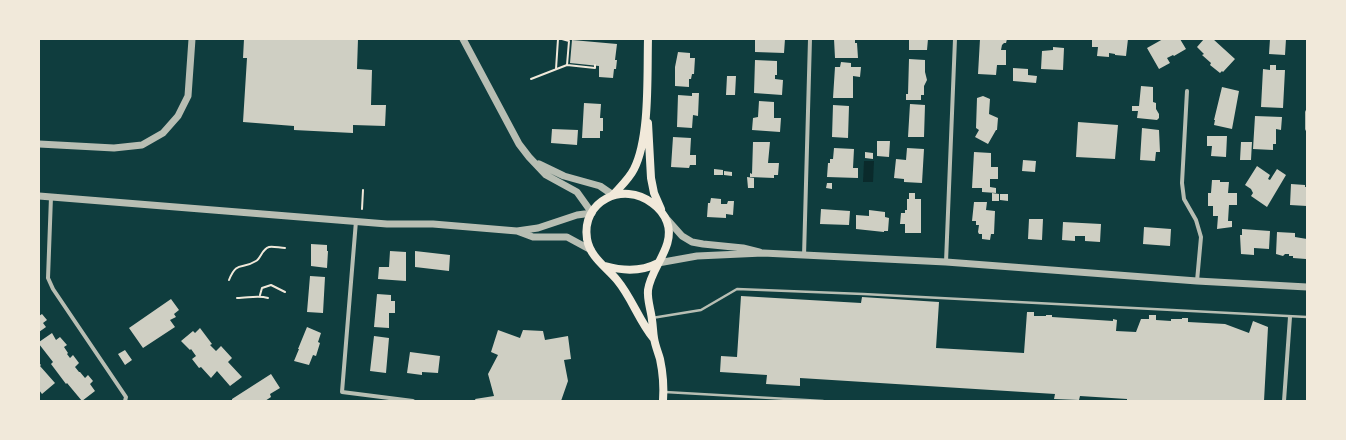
<!DOCTYPE html>
<style>
body{margin:0}
#map{position:relative;width:1346px;height:440px;overflow:hidden;background:#0f3d3e;font-family:"Space Grotesk",sans-serif}
canvas{display:block}
.frame{position:absolute;inset:0;border:40px solid #f1e9da;pointer-events:none}
</style>
<div id="map">
<canvas width="1346" height="440"></canvas>
<div class="frame"></div>
</div>
<script>
const c = document.querySelector('canvas').getContext('2d');
c.lineJoin = 'round';
function fill(path, color) { c.fillStyle = color; c.fill(path, 'evenodd'); }
function strokePath(path, color, width, dash) { c.strokeStyle = color; c.lineWidth = width; c.lineCap = dash ? 'butt' : 'round'; c.setLineDash(dash || []); c.stroke(path); }
const water = new Path2D(`
 M864,161H874L873,182H863Z`);
const building = new Path2D(`
 M244,39H358L357,69L372,70L371,105H386L385,126L353,125V133L294,130V126L243,122L247,58H243Z
 M755,39H785L784,53L755,52Z
 M834,39H855V43H857L858,58H835Z
 M909,39H928L927,50H909Z
 M980,39H1007L1006,43H1004L1002,45L1001,50H1006V65H997L996,75L978,74Z
 M1092,39H1128L1126,56L1115,55V54L1109,53V57L1097,56L1098,47H1092Z
 M1163,39H1180L1186,49L1174,56L1173,55L1167,58L1170,63L1159,69L1147,48Z
 M1204,39H1213L1235,59L1223,72L1222,71L1220,73L1210,65L1211,63L1202,55L1204,54L1197,47Z
 M1270,39H1286L1285,55L1269,54Z
 M572,40L617,44L615,60H617L616,69H614L613,78L599,77V66L570,63Z
 M1053,47L1064,48L1063,70L1041,69L1042,51L1053,50Z
 M678,52L690,53V58H695L694,74H692L691,79H689V87L675,86V67Z
 M909,59L925,60V72L927,80L924,86V95H921V100H906V94H908Z
 M755,60L777,61V75H775V79L783,80L782,95L754,93Z
 M841,62L851,63V67H861L860,77L853,76V98H833L835,67H840Z
 M1270,65H1276V70H1285L1283,108L1261,107L1263,69L1270,70Z
 M1013,68L1028,69V75L1037,76L1036,83L1013,81Z
 M727,76H736L735,95H726Z
 M1141,86L1153,87V102L1156,103V109L1159,114V118L1157,120L1137,118L1138,111H1132V106H1139Z
 M1222,87L1239,91L1232,129L1214,125L1215,120H1214Z
 M692,93H699L698,116L693,115L692,128L677,127L678,95L692,96Z
 M983,96L990,99L989,114L998,118L997,130H996L988,144L975,137L979,130L976,128L977,98Z
 M759,101L774,102V118H781L780,132L752,130L753,118L758,117Z
 M584,103L601,104L600,118H603V131H600V138H582Z
 M910,104L925,105L924,137H908Z
 M833,105L849,106L848,138L832,137Z
 M1255,116L1282,117L1281,130L1276,129V144H1273V150L1253,149Z
 M1078,122L1118,125L1115,159L1076,157Z
 M1142,128L1159,130L1160,152H1156L1155,161L1140,160Z
 M552,129L578,130L577,145L551,143Z
 M1207,136H1227L1226,157L1211,156L1212,146H1207Z
 M673,137L691,138L690,155H696V165H690L689,168L671,167Z
 M877,141H890L889,157L877,156Z
 M753,142H770L768,163H779L778,175H774V178L750,177V173L752,174Z
 M1241,142H1252L1251,160H1240Z
 M834,148L854,149L853,168H858V178L827,177L828,163H830V159H833Z
 M907,148L924,149L922,183L904,182V179L894,178L896,159L906,160Z
 M865,152L873,153V159L865,158Z
 M974,152L991,153V167H998V179H990V187L996,188V193L982,192V188H972Z
 M1023,160L1036,161L1035,172L1022,171Z
 M1257,166L1270,175L1268,179L1270,180L1277,169L1286,175L1267,207L1251,196L1253,193L1251,189L1245,185Z
 M714,169L723,170V175H714Z
 M724,171L732,172V176L724,175Z
 M747,177L754,178V188H748Z
 M1212,180H1220V182H1229L1228,193H1237V205H1229L1228,221H1232V227L1217,229L1218,216H1213V206H1208V193H1211Z
 M827,183H832V189L826,188Z
 M1291,184L1305,185V187H1307V206L1290,205Z
 M909,193H915V199H921V233H905V224H900L901,213H905V210H907V199H909Z
 M992,193L999,194V201H992Z
 M1000,194H1008V201L1000,200Z
 M711,198L721,199V204H727L728,201H734L733,215L726,214V218L707,217L708,203H710Z
 M974,202H987L986,210L995,211L994,234H991L990,240L982,239V234H979L978,232L979,225H976V221H972Z
 M821,209L850,211L849,225L820,224Z
 M869,210L885,212V217L889,218L888,231H884V232L856,229V215L869,216Z
 M1029,219H1043L1042,240L1028,239Z
 M1063,222L1101,224L1100,242L1085,241V236H1075V241L1062,240Z
 M1144,227L1171,229L1170,246L1143,244Z
 M1242,229L1270,231L1269,249L1254,248V255L1241,254L1240,235H1242Z
 M1277,232L1295,233V237L1307,239L1306,259L1293,258V256H1289V254H1285L1283,256L1276,254Z
 M311,244L327,245V251H328L327,268L311,266Z
 M390,251L406,252V281L378,279L379,267H389Z
 M415,251L450,255L449,271L415,267Z
 M310,276L325,277L323,313L307,312Z
 M377,294L391,295V301H395V313H389V328L374,327Z
 M741,296L861,303L862,297L939,302L936,348L1024,353L1027,312H1034V316H1046V315H1052V317L1113,321V319L1117,320L1116,331L1136,332L1141,319H1149V315H1156V320L1171,321V319H1182V318H1188V322L1225,324L1249,333L1253,321L1268,327L1264,401H1127V399L1080,396L1079,400L1054,399L1055,394L800,378V386L766,384L767,375L720,372L721,356L737,357Z
 M171,299L179,310L174,314L176,317L170,320L175,327L143,348L129,328Z
 M42,314L47,320L43,323L46,327L39,332V316Z
 M307,327L321,333L318,342L320,343L316,356L313,355L309,365L294,361L299,349H298Z
 M200,328L212,344L210,345L216,351L221,346L232,358L228,362L242,377L230,386L217,371L211,378L201,367L199,368L192,359L196,356L191,349L190,350L181,341L193,331L195,333Z
 M498,330L520,338L523,330L543,331L545,340L568,336L571,359L564,360L568,381L561,401H476L475,399L494,396L488,374L498,355L491,352Z
 M52,333L56,340L60,337L67,345L64,347L68,353L67,354L70,358L73,355L79,363L75,367L79,372H80L85,378L88,375L93,381L90,384L95,391L82,401L67,383L66,384L51,364L53,362L39,344V342Z
 M374,336L389,338L386,373L370,371Z
 M125,350L132,360L125,365L118,354Z
 M410,352L440,356L438,373L422,372V375L407,373Z
 M39,363L41,365L40,366L55,383L42,394L39,390Z
 M271,374L280,388L270,394L271,397L265,401H232V399Z`);
const path = new Path2D(`
 M567,65L595,68V65
 M556,69L558,39
 M531,79L567,65L569,41L562,39
 M362,209L363,190
 M229,280C237,260 242,270 256,261C261,258 262,249 269,247C273,246 280,248 285,248
 M260,295L262,288L271,285L285,292
 M237,298C248,298 258,295 268,298`);
const service = new Path2D(`
 M652,318L701,310L737,289L863,294L1307,317
 M665,392L823,401`);
const minor = new Path2D(`
 M1187,91L1182,183L1184,199L1196,220L1201,237L1197,281
 M1307,112V129
 M51,197L48,278L53,289L126,397L125,401
 M356,221L342,392L413,401
 M804,256L810,39
 M946,262L955,39
 M1284,401L1290,317`);
const tertiary = new Path2D(`
 M463,39L519,144L529,157L546,175L577,192L592,213
 M39,144L114,148L142,145L163,133L178,116L188,96L192,39
 M539,164L564,176L600,186L613,195
 M39,196L387,224H433L517,231L538,228L577,215L592,213
 M666,218L682,236L692,242L703,244L743,248L759,252
 M517,231L533,237H567L591,250
 M658,263L697,256L763,253L946,262L1197,281L1307,287`);
const secondary = new Path2D(`
 M648,123L651,178L654,193L661,209
 M613,195C620,187 629,179 634,169C650,138 647,75 648,39
 M605,266C623,271 641,272 658,263
 M654,339C639,321 632,298 617,280C606,267 590,257 587,239C581,201 623,181 652,203C659,208 664,214 667,222C676,246 651,267 648,290C647,300 651,310 652,320C653,326 653,332 654,338C655,345 658,352 660,359C663,373 664,387 663,401`);
fill(water, '#0a2a2b');
fill(building, '#cfcfc3');
strokePath(path, '#f1e9da', 2);
strokePath(service, '#b8beb3', 2.5);
strokePath(minor, '#b8beb3', 4);
strokePath(tertiary, '#b8beb3', 7);
strokePath(secondary, '#f1e9da', 8);
</script>
